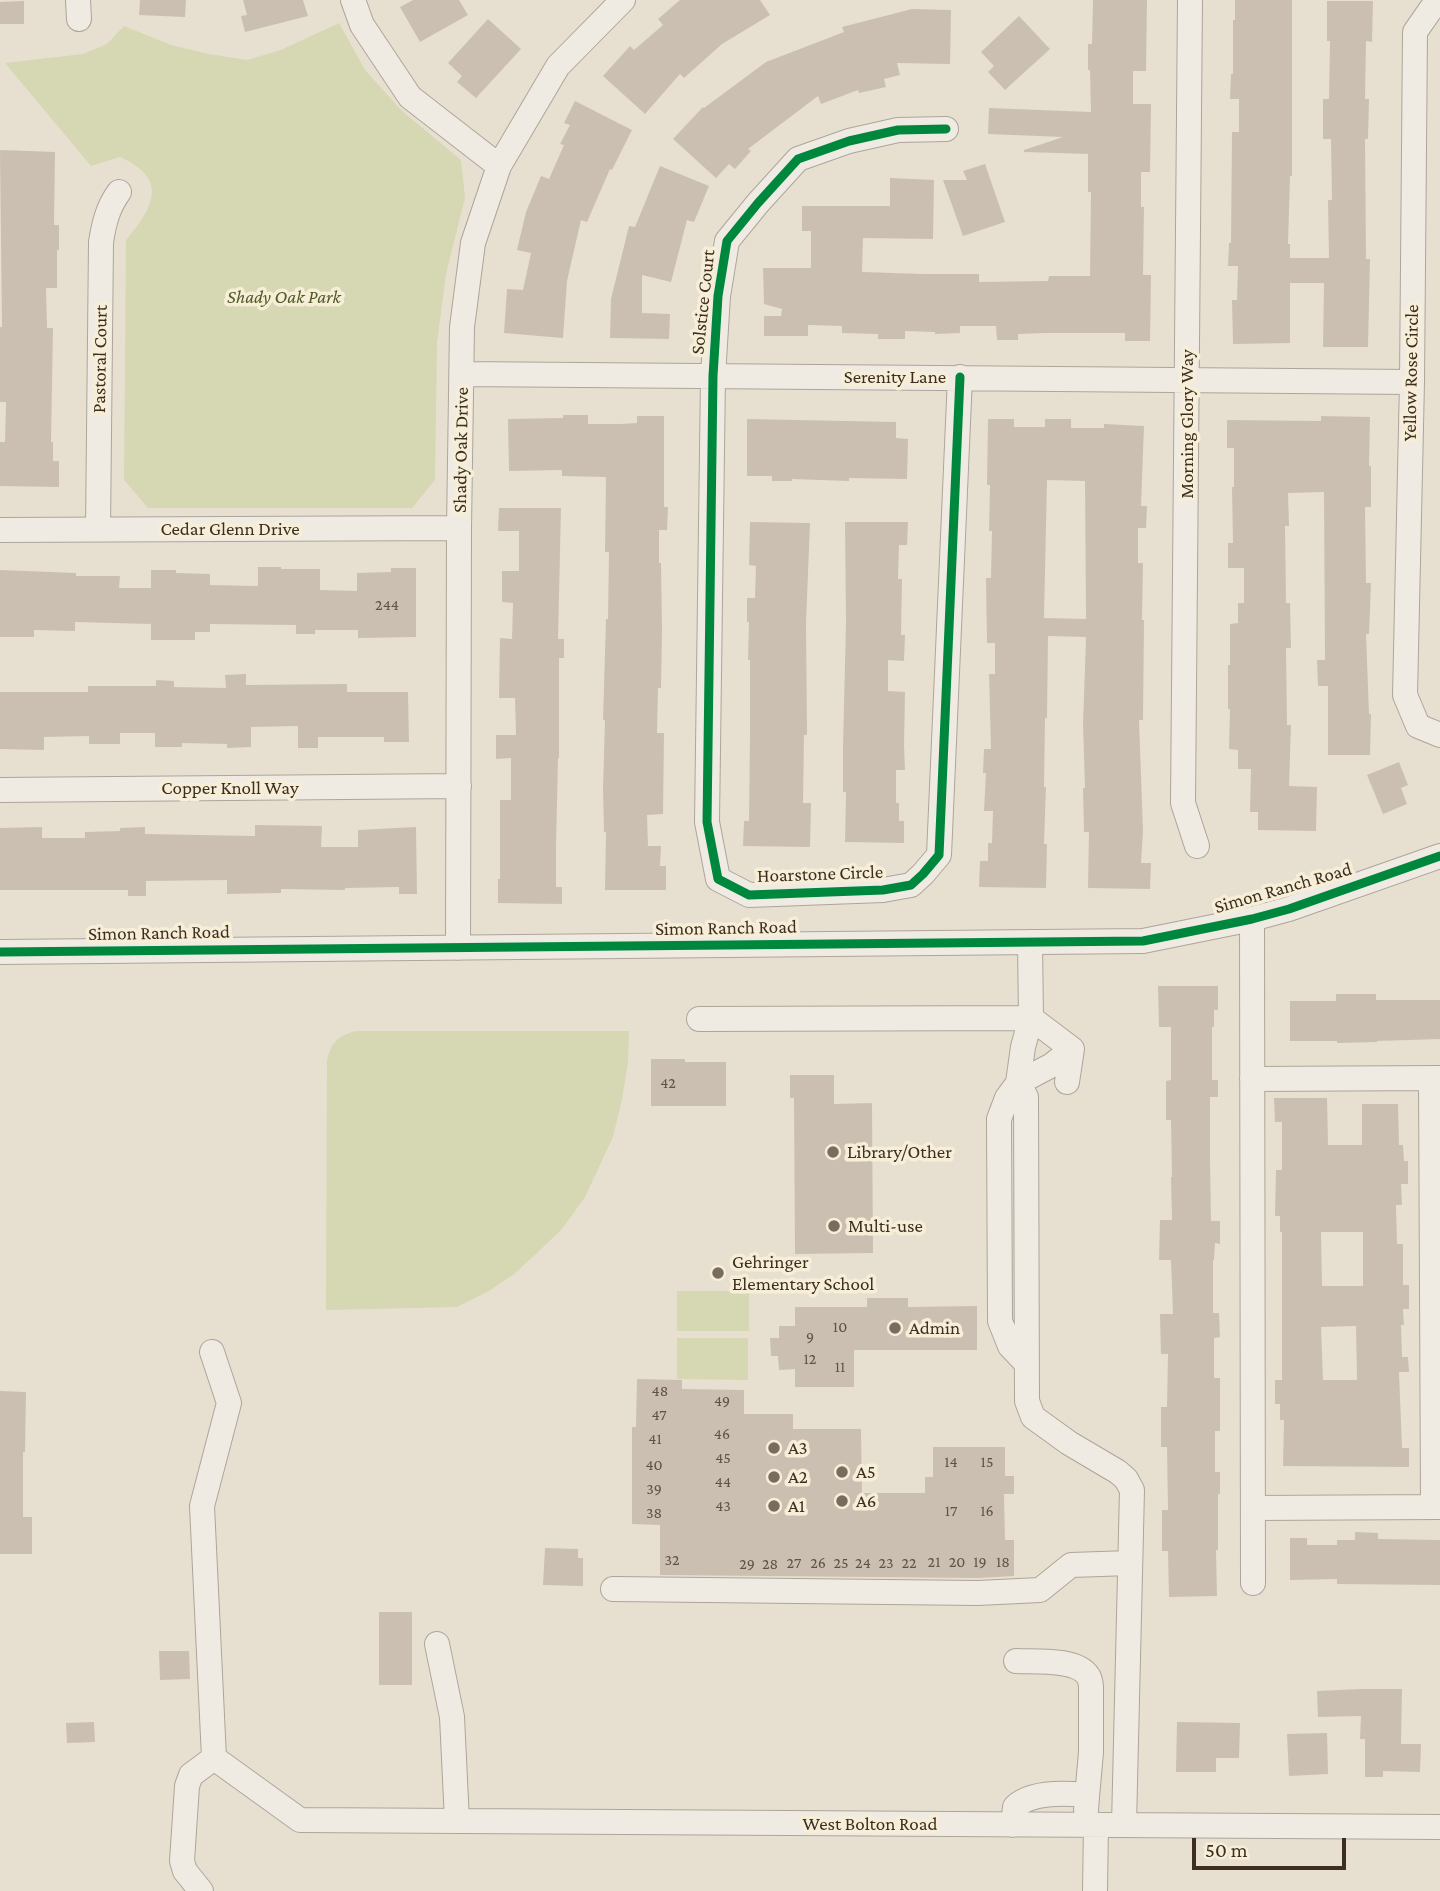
<!DOCTYPE html>
<style>
body{margin:0}
#map{position:relative;width:1440px;height:1891px;overflow:hidden;background:#e7e0d1;font-family:"Crimson Pro",serif}
canvas{display:block}
.scale{position:absolute;left:1192px;top:1838px;width:154px;height:32px;box-sizing:border-box;border:4px solid #3d2e20;border-top:0;padding-left:9px;font-size:21px;line-height:24px;white-space:nowrap;color:#3d2e20;-webkit-text-stroke:5px #f7eed8;paint-order:stroke}
</style>
<div id="map">
<canvas width="1440" height="1891"></canvas>
<div class="scale">50 m</div>
</div>
<script>
const c = document.querySelector('canvas').getContext('2d');
c.lineJoin = 'round';
function fill(path, color) { c.fillStyle = color; c.fill(path, 'evenodd'); }
function strokePath(path, color, width, dash) { c.strokeStyle = color; c.lineWidth = width; c.lineCap = dash ? 'butt' : 'round'; c.setLineDash(dash || []); c.stroke(path); }
function label(font, color, halo, rows, align = 'center') {
  c.font = font + ' "Crimson Pro",serif'; c.lineWidth = 7; c.setLineDash([]); c.textBaseline = 'middle'; c.strokeStyle = halo; c.fillStyle = color; for (const [text, x, y, turn = 0] of rows) {
    c.save(); c.translate(x, y); c.rotate((+turn || 0) * Math.PI / 180); c.textAlign = isNaN(turn) ? turn : align; if (halo) c.strokeText(text, 0, 0); c.fillText(text, 0, 0); c.restore();
  }
}
const green = new Path2D(`
 M339,23L365,70L402,111L461,160L465,198L446,274L437,343L435,480L412,508H148L124,480L126,240C154,207 169,179 120,157L91,166L5,63L83,54L107,44L124,26L171,45L209,54L247,60L281,50Z
 M355,1031H629L628,1062L622,1099L613,1137L585,1197L562,1229L537,1253L514,1274L489,1291L457,1307L326,1310L327,1061C331,1042 337,1037 355,1031Z
 M677,1291H749V1331H677Z
 M677,1338H748V1380L677,1379Z`);
const building = new Path2D(`
 M140,0H186L185,17L139,15Z
 M243,0H303L308,16L245,32L241,16L247,15Z
 M413,0H459L468,15L420,42L400,7Z
 M680,0H760L770,15L722,44L684,78L680,74L645,114L603,76L630,46L634,50L663,25L658,19Z
 M1093,0H1147L1146,71H1133V104H1151L1150,172H1141V207H1144L1143,275H1151L1150,341H1125V333H1045L1018,334V340H997L996,326H960V333L935,334V332L905,331V339H878V334L842,333V326L808,325V336H764V316H781L782,309L764,304L763,268H811V231H802V206H890V178L934,180L933,239L863,238L862,272L924,274H979V282L1048,281L1049,276H1090L1091,192H1088V154L1024,152V150L1063,137L988,134L989,108L1091,112L1090,70H1088V44H1092Z
 M1235,0H1292V176H1290L1288,244H1290V258H1329L1328,200H1332L1331,139H1323V99H1329L1330,41H1327V1H1373L1372,42L1366,41L1365,99H1369L1368,139H1365L1366,259H1370L1368,347H1323L1324,283H1290V343L1233,344L1232,300H1237L1238,266H1228L1229,243H1231L1232,132H1239V99H1230L1231,74H1233V20H1235Z
 M24,1V24H0V2Z
 M912,9L951,10L950,64L897,63L900,75L884,79L886,87L859,93L858,90L821,104L818,96L748,149L751,151L735,169L729,164L716,178L673,139L703,107L704,108L766,62L844,32L842,27Z
 M1019,16L1050,49L1005,90L988,72L994,66L981,52Z
 M488,19L521,49L476,98L457,82L462,76L448,63Z
 M575,101L632,130L612,170L610,169L587,222L581,220L567,281L563,338L504,333L507,289L523,290L531,253L517,250L526,212L541,176L549,179L564,145L560,144L570,125L564,123Z
 M0,150L55,152L54,225H59V250H57V288H46L47,328H53L51,442H53V461H59V487L0,486V442H5L6,402H0V327H2Z
 M985,164L1005,222L963,236L943,180H967L963,171Z
 M660,166L709,186L694,222L687,220L671,282L642,275V313L670,314L669,339L610,338L611,299L629,226L635,227Z
 M563,415H588V424H620L637,423V416H664V507H668L667,530H659V563H661L662,630L661,688H658L657,733H664L663,814L647,815L648,846H661L660,866H666V890H605L606,832H604L603,788L605,720H603L606,619H608L609,552H605L606,477L562,476V470L509,471L508,419L563,418Z
 M1321,416L1370,417L1369,466H1371V507H1365L1366,583H1371L1369,634H1366L1369,714H1371L1370,755H1328V686H1318L1317,660H1325L1324,492L1288,493L1289,526H1285L1286,603H1290L1291,648H1286L1287,725H1291L1289,786L1317,787L1316,831L1258,830V812H1250L1251,769H1238V750L1229,749L1230,709H1228V665H1230V624L1238,623V603H1244V568H1228V543H1233L1232,487H1234V448H1227V420L1321,421Z
 M747,419L896,422V438L908,439L907,479L849,478V481L792,479V481H772V476H747Z
 M988,419H1014V427H1045V419H1071V428H1104V424L1144,426L1141,506H1147L1146,528H1138V563H1143L1142,620H1144L1143,720H1139L1143,831L1141,863H1151L1150,889L1088,888L1089,832H1084L1083,788H1085L1083,725L1086,637L1048,636L1047,718H1045L1044,787H1046L1044,844H1047L1046,888L979,887L980,861H988V843H992L993,811H984L986,773H983L984,749H991L989,674H995V643H987L986,578H991L992,531H989L990,485H987ZM1047,480L1085,481L1086,619L1044,618Z
 M499,508H561L558,639H564V658H559V758H558L556,846V887H562V904L498,903V879H500V800H511V758L496,759V735H516L515,698H499L500,638L512,639L513,603L502,602V571H519V531H498Z
 M750,522L810,523L806,623L807,735H804L803,803H811L810,847L743,846L744,821H749L750,734V660H748L749,622H747V598H755L756,566L749,565Z
 M845,522H908L907,545H899L898,579H902L901,635H905L904,661L888,660V691L905,692L904,746L905,770H896V803H899V821H904V843L845,842L846,792H843V747L846,622Z
 M258,567H281V569H320V590L357,591V573L391,572V568H416V637L358,638V630H315V634H296V625L210,624V632H195V640H151V624L75,622V631L34,630V637H0V570L76,573V576H120L119,588H151V570H176V573L210,574V585L258,586Z
 M246,674V685L347,684V692H408L409,742H384V737H318V748H298V726L251,727V747L227,748V744L182,743V747H155V733H120V744H89V736L44,737V750L0,749V692H88V686H156V680L174,681V687L226,688L225,675Z
 M1399,762L1408,785L1401,788L1407,804L1383,814L1367,775Z
 M255,825L322,826L321,847H358V830L416,827L417,894H399V887L345,888V890L281,889V893L227,894V880L146,881V896H128V890H0V828L42,827V838H85V832L120,831V828L145,827V834L255,836Z
 M1158,986H1218V1010H1214V1027H1212V1080H1218V1097H1210V1161L1211,1221H1220V1244L1215,1243L1214,1260H1213V1313H1219L1220,1337L1214,1338V1378H1220V1431H1215V1472H1220V1494H1218V1550H1216L1217,1596L1169,1597L1168,1551H1162V1510H1168L1167,1447H1161V1407H1167L1168,1354H1161L1160,1314H1173L1171,1260H1159L1160,1220H1172L1171,1177H1172L1171,1120H1166V1081L1171,1080V1027H1159Z
 M1336,994H1376V1000H1440V1039L1377,1041V1042L1337,1043V1041H1290V1001H1336Z
 M651,1059H685V1062H726V1106H651Z
 M790,1075H834V1104L872,1103L873,1253L795,1254L794,1098H790Z
 M1274,1098H1327L1328,1145H1362V1104H1398L1399,1145H1403L1404,1161H1408V1184H1401L1402,1205H1396L1397,1244H1403V1285H1409V1309H1403L1404,1325H1401L1402,1357H1408L1409,1372H1399L1402,1448H1409V1467L1283,1466L1284,1420H1280V1404H1275V1380H1282V1232H1280V1216H1275L1276,1170H1282V1122H1275ZM1321,1232H1363V1286H1322ZM1356,1326L1357,1380H1323L1321,1327Z
 M867,1298H908V1307L977,1306V1350H854V1387H795V1369L779,1370L778,1356H771L770,1338H779V1326H795V1307H867Z
 M637,1379L682,1380V1389L744,1390V1414H793V1429H861L862,1493H925V1477H933V1447H1005V1476H1014V1494H1004L1005,1540H1014V1576L978,1578L660,1575V1525L632,1524V1427H636Z
 M0,1391L26,1392L25,1452H23V1517H32V1554H0Z
 M1355,1532L1378,1533V1539L1440,1540V1585L1337,1584V1579L1290,1580V1538H1307V1545H1337V1540H1355Z
 M545,1548L578,1549V1558H583V1586L543,1585Z
 M379,1612H412V1685H379Z
 M159,1651H189L190,1679L160,1680Z
 M1361,1689H1402L1401,1744H1421L1420,1772L1383,1771V1777H1365V1739H1360L1361,1716L1318,1717L1317,1691Z
 M94,1722L95,1742L67,1743L66,1723Z
 M1177,1722L1240,1723L1239,1758H1216V1772H1176Z
 M1327,1733L1328,1774L1289,1776L1287,1734Z`);
const minor = new Path2D(`
 M78,0L79,19
 M353,0L362,25L410,97L499,166
 M1190,0L1183,803L1197,846
 M1440,3L1431,9L1415,32L1412,382L1405,695L1418,726L1440,735
 M946,129L898,130L849,141L798,159L758,203L727,241L718,296L713,376L707,822L718,879L749,895L883,890L911,885L923,874L939,855L960,377
 M462,374L1412,382
 M98,529L101,242C104,223 108,207 119,192
 M0,530L459,528
 M0,790L459,786
 M1252,919L1253,1583
 M1030,942L1031,1018L1023,1047L1018,1083L1026,1097L1027,1401L1033,1417L1069,1443L1118,1472L1126,1479L1132,1490L1124,1825
 M458,948L459,528L462,327L473,243L499,166L558,66L623,0
 M0,952L1143,941L1252,919L1289,909L1440,856
 M699,1019L1031,1018L1072,1049
 M1431,1078L1433,1506
 M1252,1079L1440,1078
 M1067,1082L1072,1049
 M212,1352L229,1403L202,1506L214,1758L300,1820L1440,1827
 M1027,1364L1010,1346L1000,1321L999,1119L1007,1098L1018,1083L1052,1065L1072,1049
 M1253,1508L1440,1507
 M613,1589L978,1593L1040,1590L1071,1565L1130,1563
 M437,1644L452,1717L457,1821
 M1016,1661C1034,1662 1077,1658 1088,1676C1090,1678 1091,1685 1091,1687V1752L1087,1797
 M1013,1825L1015,1807C1030,1792 1064,1793 1084,1795L1087,1797L1086,1810
 M201,1891L185,1871L182,1861L187,1786L191,1775L214,1758
 M1095,1891L1096,1825`);
const cycleway = new Path2D(`
 M946,129L898,130L849,141L798,159L758,203L727,241L718,296L713,376L707,822L718,879L749,895L883,890L911,885L923,874L939,855L960,377
 M0,952L1143,941L1252,919L1289,909L1440,856`);
const markers = [
 [833,1152,7,"#786c5e"],
 [834,1226,7,"#786c5e"],
 [718,1273,7,"#786c5e"],
 [895,1328,7,"#786c5e"],
 [774,1448,7,"#786c5e"],
 [842,1472,7,"#786c5e"],
 [774,1477,7,"#786c5e"],
 [842,1501,7,"#786c5e"],
 [774,1506,7,"#786c5e"]
];
const numberNames = [
 ["244",387,605],
 ["42",668,1083],
 ["10",840,1327],
 ["9",810,1337],
 ["12",810,1359],
 ["11",840,1367],
 ["48",660,1391],
 ["49",722,1401],
 ["47",659,1415],
 ["46",722,1434],
 ["41",655,1439],
 ["45",723,1458],
 ["14",951,1462],
 ["15",987,1462],
 ["40",654,1465],
 ["44",723,1482],
 ["39",654,1489],
 ["43",723,1506],
 ["17",951,1511],
 ["16",987,1511],
 ["38",654,1513],
 ["32",672,1560],
 ["21",934,1562],
 ["20",957,1562],
 ["19",980,1562],
 ["18",1003,1562],
 ["27",794,1563],
 ["26",818,1563],
 ["25",841,1563],
 ["24",863,1563],
 ["23",886,1563],
 ["22",909,1563],
 ["29",747,1564],
 ["28",770,1564]
];
const parkNames = [
 ["Shady Oak Park",284,297]
];
const streetNames = [
 ["Solstice Court",703,302,-84],
 ["Pastoral Court",100,359,-89],
 ["Yellow Rose Circle",1411,373,-89],
 ["Serenity Lane",895,377],
 ["Morning Glory Way",1187,424,-90],
 ["Shady Oak Drive",461,450,-89],
 ["Cedar Glenn Drive",230,529],
 ["Copper Knoll Way",230,788],
 ["Hoarstone Circle",820,874,-2],
 ["Simon Ranch Road",1283,888,-16],
 ["Simon Ranch Road",726,928,-1],
 ["Simon Ranch Road",159,933,-1],
 ["West Bolton Road",870,1824]
];
const poiNames = [
 ["Library/Other",847,1152],
 ["Multi-use",848,1226],
 ["Gehringer",732,1262],
 ["Elementary School",732,1284],
 ["Admin",909,1328],
 ["A3",788,1448],
 ["A5",856,1472],
 ["A2",788,1477],
 ["A6",856,1501],
 ["A1",788,1506]
];
fill(green, '#d6d7b3');
fill(building, '#cbbfb2');
strokePath(minor, '#ada599', 26);
strokePath(minor, '#efebe3', 24);
strokePath(cycleway, '#00873e', 9);
for (const [x, y, r, color] of markers) { const dot = new Path2D(); dot.arc(x, y, r, 0, 2 * Math.PI); c.fillStyle = color; c.fill(dot); strokePath(dot, '#f7eed8', 2.5); }
label('16px', '#605244', null, numberNames);
label('italic 19px', '#4d5a26', '#f7eed8', parkNames);
label('19px', '#3d2e20', '#f7eed8', streetNames);
label('19px', '#3d2e20', '#f7eed8', poiNames, 'left');
</script>
